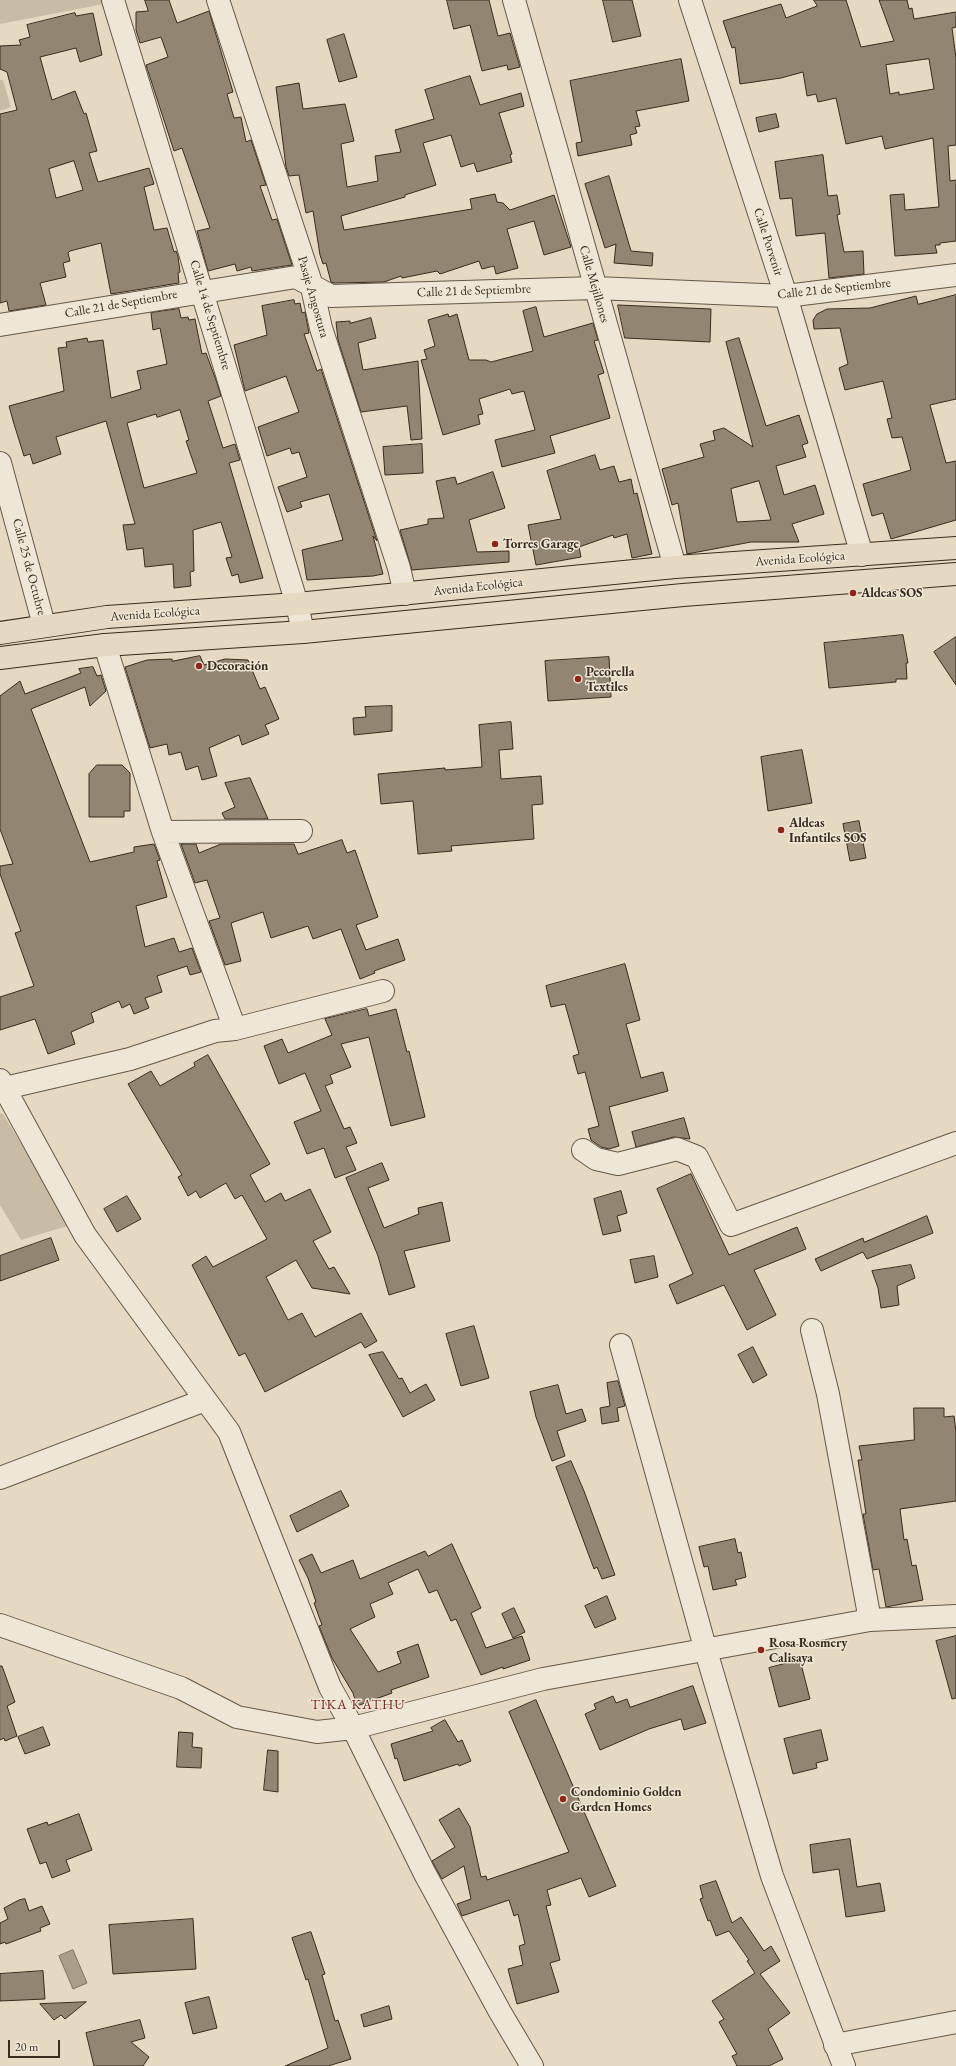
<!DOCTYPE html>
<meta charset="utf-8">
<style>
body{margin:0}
#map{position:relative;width:956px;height:2066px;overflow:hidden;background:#e5dac1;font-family:"EB Garamond",serif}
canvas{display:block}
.scale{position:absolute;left:8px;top:2040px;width:52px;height:18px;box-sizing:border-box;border:2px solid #392b1d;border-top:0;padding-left:5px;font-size:12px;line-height:14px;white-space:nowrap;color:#392b1d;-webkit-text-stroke:3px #eee7d7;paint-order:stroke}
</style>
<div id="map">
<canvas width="956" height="2066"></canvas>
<div class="scale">20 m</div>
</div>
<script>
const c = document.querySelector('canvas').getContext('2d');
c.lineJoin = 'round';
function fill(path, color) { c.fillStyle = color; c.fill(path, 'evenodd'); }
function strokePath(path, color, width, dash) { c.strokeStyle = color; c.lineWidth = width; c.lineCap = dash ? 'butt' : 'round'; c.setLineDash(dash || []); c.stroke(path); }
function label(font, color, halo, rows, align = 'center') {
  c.font = font + ' "EB Garamond",serif'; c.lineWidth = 3; c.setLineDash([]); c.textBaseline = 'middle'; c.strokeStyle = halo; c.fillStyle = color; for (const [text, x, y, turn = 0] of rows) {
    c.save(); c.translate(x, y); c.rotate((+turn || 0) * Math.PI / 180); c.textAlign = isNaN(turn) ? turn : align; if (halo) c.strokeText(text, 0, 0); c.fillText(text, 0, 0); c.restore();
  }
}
const green = new Path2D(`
 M0,0H103L104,4L0,24Z
 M0,80H3L11,107L0,111Z
 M0,1113L3,1114L71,1225L21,1240L0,1205Z`);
const water = new Path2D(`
 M73,1950L87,1983L73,1989L59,1956Z`);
const building = new Path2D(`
 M145,0H169L177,23L209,11L233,92L227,94L234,118L241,117L246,142L251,140L266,185L260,186L272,220L277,219L292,265L252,271L251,267L237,271L235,264L208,271L197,231L210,228L182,148L174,151L146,65L168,57L161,37L140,43L136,30V12L148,11Z
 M447,0H489L498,36L510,33L520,67L508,70L507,65L482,71L470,25L454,29Z
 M603,0H632L641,36L613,42Z
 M814,0H846L861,47L894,41L879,0H907L909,9L912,8L914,19L956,12V27L952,28L956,58V145L948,146L950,181L956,180V241L940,243V245H935L937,253L895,256L890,195L904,194L905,210L939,207L933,138L885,149L882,136L846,144L836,98L818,102L816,94L807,96L803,72L781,78L740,84L735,47L732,48L723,21L781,4L786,18L817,6ZM929,59L934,89L899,95V92L890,94L886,65Z
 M75,13L76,16L93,13L102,55L80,62L76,48L40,57L52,100L75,91L84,114L86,113L97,151L89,153L98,182L149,168L154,184L144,187L154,230L167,228L174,252L176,251L178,256L180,272L178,273L179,283L111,294L101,243L70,251L68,253L70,261L63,263L66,277L40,283L46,305L9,311L7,301L0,303V114L17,110L7,72L0,69V46L21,45L19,40L30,37L27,25ZM74,161L83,190L56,198L49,169Z
 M344,34L357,77L339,82L327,40Z
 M681,59L689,101L636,111L640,126L635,127L637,133L630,135L632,145L578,156L576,143L582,142L570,81Z
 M470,76L480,105L521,93L524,106L499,113L512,154L510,155L512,162L477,172L474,163L461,167L451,135L423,143L436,185L405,195V197L341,216L344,230L472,209L470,199L495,194L497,202L503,203L510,210L554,195L571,247L544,255L534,221L507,229L518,268L496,274L494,266L482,269L479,261L440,274L437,271L402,278L401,276L384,282L334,283L331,282L326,263L323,264L320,255L313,211L306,213L299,175L289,176L286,167L276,87L299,83L303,109L345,104L354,141L341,144L347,187L378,181L375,156L401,152L395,130L434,119L425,90Z
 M776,114L779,127L759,132L756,118Z
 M823,155L828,196L837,195L840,214L837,215L844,252L863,251L864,274L829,278L825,233L796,236L792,198L780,199L775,162Z
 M609,176L631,251L653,253L652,266L614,263L616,244L605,248L585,184Z
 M956,295V399L930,405L946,463L956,461V520L891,539L883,513L872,516L863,484L911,470L902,437L892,438L887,419L892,418L883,381L845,390L839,368L848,364L840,328L814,329L813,320L817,314L827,309L870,308L916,296L918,304Z
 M294,300L295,304L300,303L302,313L305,312L309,333L304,334L317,371L321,369L377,541L373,536L383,574L373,576L307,580L302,550L343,540L329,494L300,502L302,507L287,512L278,487L307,477L299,452L292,454L290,448L267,456L258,427L299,412L286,376L245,391L234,345L267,335L262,306Z
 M618,305L711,309L710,342L625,338Z
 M536,307L544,337L593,323L598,340L594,341L604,373L598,375L610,418L550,436L555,453L502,467L495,440L535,430L524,391L512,394L510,389L479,399L483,414L478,415L480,424L443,435L421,360L427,359L424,350L435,346L428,320L448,314L449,317L457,314L469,360H486L491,362L533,351L523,311Z
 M179,309L181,318L188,317L189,320L195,319L202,354L206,353L217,383L221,396L208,401L223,448L235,444L240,460L229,463L263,578L240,583L238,574L232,576L226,558L232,557L221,522L193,530L194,571L190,572L191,586L174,588L173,564L145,567L143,548L127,550L123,525L135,524L106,421L56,437L61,454L33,464L30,454L24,456L14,424L9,406L64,391L58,348L67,347L66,342L87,338L88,342L103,340L111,398L141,389L137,371L167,364L160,328L153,330L151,313ZM180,410L189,440L186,441L197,473L144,488L127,423L156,414L157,417Z
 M371,318L376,338L358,343L363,370L418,361L422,439L411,440L407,406L361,412L338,340L336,322L350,321V323Z
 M739,338L766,426L799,415L808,443L802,445L806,457L776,466L784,495L815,485L824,514L792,524L799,542H751L687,554L678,503L672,505L662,469L704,457L700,444L715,440L713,431L724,428L753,447L726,342ZM759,481L771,520L737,522L731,489Z
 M422,444L423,473L385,475L383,447Z
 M595,455L600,470L614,466L619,482L631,479L634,494L637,493L652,554L632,558L627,534L614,538L613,535L579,547L581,557L536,565L528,525L561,519L547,471Z
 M493,472L505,508L469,520L477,552L509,551V562L412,570L400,530L428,524V519L444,518L436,481L455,477L457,484Z
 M903,635L908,663H906L907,679H896V682L829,688L824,643Z
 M956,637V685L934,652Z
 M200,656L204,665L225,659L248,660L260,689L265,687L279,719L265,725L269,734L242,745L239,735L209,748L217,776L202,780L198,766L186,770L181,752L169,755L167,744L150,748L125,667L147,660L172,659V661Z
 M609,657L611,697L548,701L545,661Z
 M93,667L97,676L101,675L106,691L90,706L85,687L31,709L90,862L134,852V847L154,844L160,860L157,861L167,897L136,906L145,947L174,938L179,952L192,948L201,972L190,975L187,966L157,976L162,992L145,998L149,1008L134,1014L130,1004L122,1008L119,1001L91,1013L94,1022L71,1032L75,1044L48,1054L35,1019L0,1030V997L34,986L15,933L21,931L0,874V866L13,864L0,829V696L20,681L25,694L81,673L79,669Z
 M392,706V731L354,735L353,718L366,717L365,707Z
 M511,722L513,749L499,750L501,779L541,776L543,804L532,805L534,839L451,846L452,851L418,854L413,801L381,804L378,774L445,768V770L482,767L479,725Z
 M802,750L812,803L768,811L761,757Z
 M97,765H122L130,773V811H124V817H89V774Z
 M250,778L268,819H225L222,813L235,807L225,783Z
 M859,821L866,858L850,861L843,824Z
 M342,840L347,853L355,850L378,917L356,925L366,950L398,939L405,960L374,971L375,973L360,979L341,929L313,939L308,926L271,938L263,912L231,923L241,961L225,965L209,921L220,918L207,880L195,883L181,844H196L199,853L221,844H294L298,854Z
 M625,964L640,1020L626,1024L641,1078L663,1072L668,1091L609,1107L619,1146L609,1149L601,1147L591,1140L588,1129L599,1126L585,1072L578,1074L573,1056L579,1054L565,1004L551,1007L546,986Z
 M367,1009L369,1016L396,1009L407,1052L409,1051L425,1117L391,1126L369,1037L341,1044L351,1067L330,1075L333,1083L325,1086L344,1129L350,1127L357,1143L346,1147L356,1170L335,1178L324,1148L307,1154L294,1122L321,1111L305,1073L279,1084L264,1046L282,1039L288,1053L332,1035L325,1019Z
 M208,1055L270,1164L250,1175L265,1202L281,1193L285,1201L310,1189L331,1232L313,1241L329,1269L334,1267L350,1294L312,1288L296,1260L266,1277L288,1320L302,1313L315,1337L361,1313L377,1341L365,1348L361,1342L265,1392L245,1353L239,1356L192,1265L206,1256L213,1267L267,1239L242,1195L235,1199L226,1183L200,1198L196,1191L188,1196L178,1177L182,1175L128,1084L151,1071L160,1086L195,1066L194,1063Z
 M684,1118L690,1139L674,1137L636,1147L632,1132Z
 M382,1163L389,1180L368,1188L384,1228L419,1214L418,1208L442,1202L450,1241L404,1251L415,1287L389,1295L378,1256L346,1178Z
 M691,1174L729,1255L797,1227L806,1249L754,1270L776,1315L747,1330L724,1285L677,1304L669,1285L693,1274L657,1189Z
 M621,1191L627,1213L617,1216L621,1231L603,1235L594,1199Z
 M127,1196L141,1219L117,1232L104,1209Z
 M927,1216L933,1233L867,1259L863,1252L821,1271L815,1259L863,1238L864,1242Z
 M51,1238L59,1260L0,1281V1256Z
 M654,1256L658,1277L635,1283L630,1260Z
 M911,1265L915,1278L897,1286L899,1305L881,1308L878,1288L872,1271Z
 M474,1326L489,1378L461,1386L446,1334Z
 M753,1347L767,1375L753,1383L738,1355Z
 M383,1352L399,1379L402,1378L410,1393L426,1384L435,1400L403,1417L369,1355Z
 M618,1381L625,1406L617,1408L619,1421L602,1424L600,1408L610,1406L607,1383Z
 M558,1385L566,1414L582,1409L586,1421L557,1431L565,1456L552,1461L536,1417L530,1392Z
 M914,1408H944V1417L954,1416L956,1432V1501L900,1509L904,1540L907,1539L912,1566L916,1565L923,1600L886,1607L879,1569L873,1570L863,1514H866L858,1460H862L859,1446L914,1440Z
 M571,1461L584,1491L615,1575L602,1579L597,1567L594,1569L556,1467Z
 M341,1491L349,1506L297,1532L290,1516Z
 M735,1539L738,1553L741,1552L746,1577L735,1580L737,1585L713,1590L708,1566L704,1567L699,1547Z
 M452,1544L481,1608L471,1613L486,1648L522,1636L530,1660L503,1669V1667L481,1675L456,1619L451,1621L437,1590L429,1593L418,1569L388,1583L393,1594L370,1604L375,1617L350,1629L378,1672L401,1663L397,1652L418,1644L429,1677L391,1690L392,1693L357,1706L353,1693L332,1658L319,1626L322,1625L314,1603L316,1602L308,1578L299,1560L312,1554L321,1573L353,1560L360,1579L425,1551L428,1556Z
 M607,1596L616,1619L595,1628L585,1606Z
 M514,1608L525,1632L513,1638L502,1614Z
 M956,1636V1698L952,1699L936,1641Z
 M800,1660L810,1699L779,1707L769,1668Z
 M0,1666H2L15,1702L7,1706L17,1736L5,1741L4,1738L0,1740Z
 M693,1686L706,1723L684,1730L681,1719L649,1729L600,1750L585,1714L596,1709L594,1704L613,1696L616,1703L627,1699L630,1707Z
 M536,1700L616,1886L589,1897L581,1878L547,1890L551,1905L546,1906L560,1960L550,1963L559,1992L517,2004L508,1969L523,1965L519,1946L525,1944L518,1914L514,1916L509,1900L462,1916L457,1904L471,1899L464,1866L442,1879L432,1861L455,1847L439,1820L459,1808L470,1827L481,1877L486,1876L487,1880L569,1852L509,1712Z
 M445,1720L458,1742L462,1740L471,1761L459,1766L458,1764L404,1781L397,1758L395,1759L391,1744L433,1731L431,1728Z
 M43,1727L50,1745L25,1754L18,1737Z
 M821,1730L828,1760L816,1763L817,1768L793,1774L784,1739Z
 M179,1732L193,1733L192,1747L202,1748L201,1768L177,1767Z
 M268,1750L278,1751V1792L264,1790Z
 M79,1814L92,1850L66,1860L70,1871L52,1878L46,1862L40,1864L27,1829L47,1822L48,1825Z
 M850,1839L857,1887L880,1883L885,1911L846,1917L839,1869L813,1873L810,1845Z
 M716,1881L732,1923L741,1917L764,1951L771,1946L780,1961L760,1974L790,2013L768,2029L783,2059L769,2066H737L732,2056L737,2054L719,2022L724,2019L712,2001L755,1973L747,1961L749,1960L729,1931L716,1936L710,1920L708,1921L700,1899L703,1898L700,1886Z
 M25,1899L29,1911L42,1906L50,1924L40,1928L41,1931L6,1944L5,1942L0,1944V1923L8,1919L4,1908L19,1900Z
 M193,1919L196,1969L113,1974L109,1925Z
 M311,1932L325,1974L322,1975L335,2021L338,2020L351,2059L328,2066H285L328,2048L308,1979L306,1980L292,1938Z
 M43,1971L45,1999L0,2001V1974Z
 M209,1997L217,2028L193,2034L185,2003Z
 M86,2002L65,2019L61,2015L54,2020L40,2004Z
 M389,2006L392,2019L364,2027L361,2015Z
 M140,2020L145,2038L131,2042L149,2057L143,2066H94L86,2033Z`);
const minor = new Path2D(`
 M113,0L297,604L303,632
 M218,0L311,283L321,328L399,568L405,594
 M514,0L675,567
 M690,0L786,296L862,555
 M0,325L296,277L331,296L595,288L786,296L956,275
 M0,463L44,625
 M105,645L163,832L235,1029
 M163,832L301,831
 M0,1080L85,1235L229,1432L330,1687L353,1728L424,1872L500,2012L532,2066
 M0,1087L5,1088L130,1059L215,1031L235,1029L383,991
 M583,1150L596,1159L618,1164L677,1149L697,1157L731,1225L956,1143
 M812,1330L828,1394L870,1620
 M621,1345L706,1651L772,1876L844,2066
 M0,1478L205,1400
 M0,1625L181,1688L237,1717L317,1732L353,1728L543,1679L870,1620L956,1616
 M835,2045L956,2022`);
const major = new Path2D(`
 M0,633L107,617L297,604L675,567L956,548
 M0,658L105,645L303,632L683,595L956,574`);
const markers = [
 [495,544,4,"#8f2418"],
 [853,593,4,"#8f2418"],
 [199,666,4,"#8f2418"],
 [578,679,4,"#8f2418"],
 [781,830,4,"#8f2418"],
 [761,1650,4,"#8f2418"],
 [563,1799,4,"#8f2418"]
];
const streetNames = [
 ["Calle Porvenir",768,242,72],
 ["Calle Mejillones",594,284,74],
 ["Calle 21 de Septiembre",834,289,-6],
 ["Calle 21 de Septiembre",474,291,-2],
 ["Pasaje Angostura",313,297,74],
 ["Calle 21 de Septiembre",121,304,-10],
 ["Calle 14 de Septiembre",210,315,73],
 ["Avenida Ecológica",800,559,-4],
 ["Calle 25 de Octubre",29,567,75],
 ["Avenida Ecológica",478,587,-6],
 ["Avenida Ecológica",155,614,-4]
];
const poiNames = [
 ["Torres Garage",503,544],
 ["Aldeas SOS",861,593],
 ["Decoración",207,666],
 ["Pecorella",586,672],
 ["Textiles",586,687],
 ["Aldeas",789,823],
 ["Infantiles SOS",789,838],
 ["Rosa Rosmery",769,1643],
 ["Calisaya",769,1658],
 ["Condominio Golden",571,1792],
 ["Garden Homes",571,1807]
];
const neighbourhoodNames = [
 ["TIKA KATHU",358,1705]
];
fill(green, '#c8bca5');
fill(water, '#ab9e89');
strokePath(water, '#7d705e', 1);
fill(building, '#928672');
strokePath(building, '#392b1d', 1);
strokePath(minor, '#645746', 24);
strokePath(major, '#392b1d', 24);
strokePath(minor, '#eee7d7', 22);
strokePath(major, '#e5dac1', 22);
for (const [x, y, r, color] of markers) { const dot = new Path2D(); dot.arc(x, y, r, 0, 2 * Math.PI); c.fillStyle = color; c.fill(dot); strokePath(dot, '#eee7d7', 1.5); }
label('13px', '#392b1d', '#eee7d7', streetNames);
label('bold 13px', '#392b1d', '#eee7d7', poiNames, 'left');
c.letterSpacing = '1px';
label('14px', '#7a1f14', '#eee7d7', neighbourhoodNames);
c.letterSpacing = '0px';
</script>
